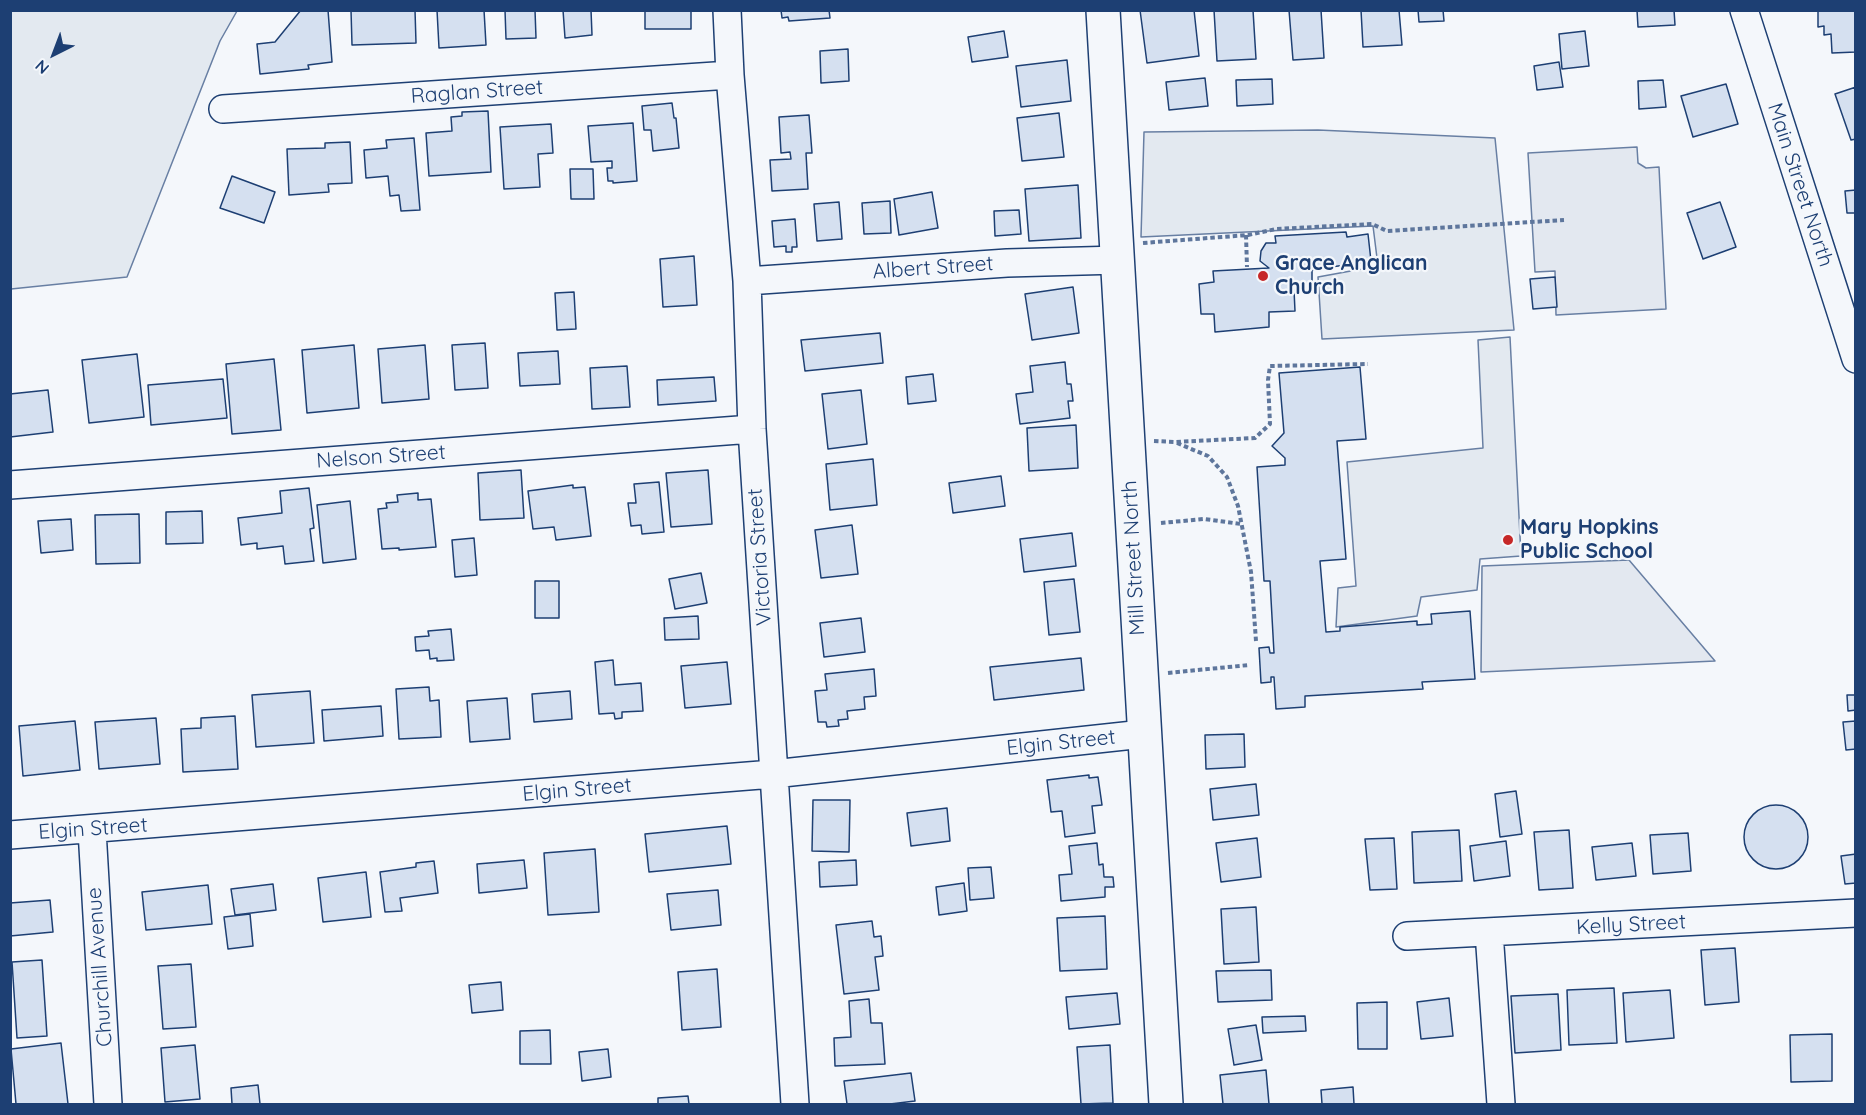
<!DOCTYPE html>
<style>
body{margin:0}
#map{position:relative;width:1866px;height:1115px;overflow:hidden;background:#f4f7fb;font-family:Quicksand,sans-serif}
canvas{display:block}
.frame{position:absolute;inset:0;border:12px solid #1d3f73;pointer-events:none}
.north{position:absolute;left:24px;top:24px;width:60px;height:60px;-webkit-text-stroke:4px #f4f7fb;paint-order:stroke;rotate:222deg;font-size:16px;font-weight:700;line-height:24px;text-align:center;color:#1d3f73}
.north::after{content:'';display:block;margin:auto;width:21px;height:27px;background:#1d3f73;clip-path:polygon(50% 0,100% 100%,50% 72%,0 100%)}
</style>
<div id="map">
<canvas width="1866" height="1115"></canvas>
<div class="frame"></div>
<div class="north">N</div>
</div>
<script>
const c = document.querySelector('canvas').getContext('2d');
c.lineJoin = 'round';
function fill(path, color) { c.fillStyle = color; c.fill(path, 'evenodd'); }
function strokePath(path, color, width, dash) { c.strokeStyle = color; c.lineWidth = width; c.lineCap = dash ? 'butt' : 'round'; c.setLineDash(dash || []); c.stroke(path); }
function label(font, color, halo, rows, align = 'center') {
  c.font = font + ' Quicksand,sans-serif'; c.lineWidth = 4.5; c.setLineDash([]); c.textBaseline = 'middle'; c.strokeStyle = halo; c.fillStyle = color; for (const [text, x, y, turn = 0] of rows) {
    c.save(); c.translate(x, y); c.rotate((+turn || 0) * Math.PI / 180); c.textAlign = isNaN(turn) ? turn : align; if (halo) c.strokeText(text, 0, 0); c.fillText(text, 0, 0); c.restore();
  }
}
const green = new Path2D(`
 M11,10L237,11L220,41L127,277L11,289Z
 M1318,130L1495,138L1514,330L1322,339L1318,277L1378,266L1373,226L1141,237L1144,132Z
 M1510,337L1521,556L1480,559L1477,590L1421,597L1417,616L1336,627L1338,588L1356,586L1347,462L1483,448L1478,340Z`);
const parking = new Path2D(`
 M1637,147L1638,163L1646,168L1659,167L1666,309L1556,315L1555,271L1535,272L1528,153Z
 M1629,560L1715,661L1481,672L1482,566Z`);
const building = new Path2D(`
 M301,10H328L332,62L308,65L309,69L260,74L257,44L275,42Z
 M351,10H415L416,43L352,45Z
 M437,10H484L486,45L439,48Z
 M505,10H535L536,38L506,39Z
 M563,10H591L592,35L565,38Z
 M645,10H691V29H645Z
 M781,10H829L830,18L789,21L788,17L782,18Z
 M1140,10H1194L1199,56L1147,63Z
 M1214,10H1253L1256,59L1217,61Z
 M1289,10H1321L1324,58L1293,60Z
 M1361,10H1399L1402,45L1363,47Z
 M1418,10H1443L1444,21L1419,22Z
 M1637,10H1674L1675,25L1638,27Z
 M1818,10H1856V52L1832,53L1831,34L1824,35V26L1818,27Z
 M1004,31L1008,57L972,62L968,37Z
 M1585,31L1589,66L1562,69L1559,34Z
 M848,49L849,81L821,83L820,51Z
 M1067,60L1071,101L1021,107L1016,66Z
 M1559,62L1563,87L1537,90L1534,66Z
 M1205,78L1208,106L1169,110L1166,82Z
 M1272,79L1273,104L1237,106L1236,80Z
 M1663,80L1666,107L1639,109L1638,81Z
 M1726,84L1738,124L1693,137L1681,96Z
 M1856,87V139L1851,140L1835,94Z
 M672,103L674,118H676L679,148L653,151L651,130H644L642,106Z
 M488,111L491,172L429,176L426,133L452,131L451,117L462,116V112Z
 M1059,113L1064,157L1022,161L1017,118Z
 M809,115L812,153H806L808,189L772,191L770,160L791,159L790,152L781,153L779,117Z
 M633,123L637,181L613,183V181H608L607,168H612V161L591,162L588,126Z
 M551,124L553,153L538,154L540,187L504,189L500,127Z
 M414,138L420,210L401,211L399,195L390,196L388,176L366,178L364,150L387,148L386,140Z
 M350,142L352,183L328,184L329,192L289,195L287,149L325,148V143Z
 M570,169H593L594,199H571Z
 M232,176L275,192L264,223L220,208Z
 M1078,185L1081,238L1029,241L1025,189Z
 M1856,190V213H1847L1845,191Z
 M932,192L938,228L899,235L894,199Z
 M890,201L891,233L864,234L862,203Z
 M839,202L842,239L817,241L814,204Z
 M1720,202L1736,247L1703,259L1687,213Z
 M1019,210L1021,234L995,236L994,211Z
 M795,219L797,247H792V252H786V246L774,247L772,221Z
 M1346,232L1347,237L1368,234L1371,261L1312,270V290H1294L1295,311L1269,312V327L1215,332L1214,314H1201L1199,284L1214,282L1213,271L1269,268L1260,261L1261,251L1266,243H1276L1275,236Z
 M694,256L697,305L663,307L660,259Z
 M1555,277L1557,307L1533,309L1530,279Z
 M1073,287L1079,333L1032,340L1025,294Z
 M574,292L576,329L557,330L555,293Z
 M880,333L883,363L805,371L801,340Z
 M485,343L488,388L455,390L452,345Z
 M354,345L359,408L307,413L302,350Z
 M425,345L429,399L382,403L378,349Z
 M558,351L560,384L520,386L518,353Z
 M137,354L144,417L89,423L82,360Z
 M274,359L281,430L232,434L226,364Z
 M1065,362L1067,384H1071L1073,401H1068L1070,418L1020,424L1016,394L1033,392L1030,366Z
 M627,366L630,407L592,409L590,368Z
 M1360,367L1366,439L1337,441L1346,559L1320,561L1326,632L1340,631V627L1417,621V625L1432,624L1431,614L1470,611L1475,679L1422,682L1423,689L1305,696V707L1276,709L1274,677H1271V682L1261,683L1259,648L1269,647L1270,653H1274L1270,581H1264L1257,467L1285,465V458L1272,446L1284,433L1279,373Z
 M933,374L936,401L908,404L906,377Z
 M714,377L716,401L658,405L657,380Z
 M223,379L227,418L151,425L148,385Z
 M48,390L53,432L10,437V394Z
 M861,390L867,444L828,449L822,394Z
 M1076,425L1078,468L1029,471L1027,428Z
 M873,459L877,505L830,510L826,464Z
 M521,470L524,518L480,520L478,473Z
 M708,470L712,524L671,527L666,473Z
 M1001,476L1005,506L953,513L949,483Z
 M659,482L664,532L642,534L641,525L631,526L628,503H636L634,484Z
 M573,485V488L585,487L591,536L556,540L554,527L533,529L528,491Z
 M309,488L314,528L310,529L314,561L285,564L283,546L257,549V543L241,545L238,518L282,513L280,491Z
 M418,493V500L431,499L436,547L399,550V548L382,549L378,509L387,508L386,503L398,502L397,495Z
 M350,501L356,559L323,563L317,505Z
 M202,511L203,543L166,544V512Z
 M139,514L140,563L96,564L95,515Z
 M71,519L73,550L41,553L38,521Z
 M852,525L858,574L821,578L815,530Z
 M1072,533L1076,566L1024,572L1020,539Z
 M474,538L477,575L455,577L452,540Z
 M701,573L707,603L675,609L669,579Z
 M1074,579L1080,632L1049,635L1044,582Z
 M535,581H559V618H535Z
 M698,616L699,639L665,640L664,618Z
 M861,618L865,652L824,657L820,623Z
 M451,629L454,660L437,661V658L430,659L429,650L416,651L415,637L429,636L428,631Z
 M1081,658L1084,690L994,700L990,667Z
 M613,660L615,685L641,683L643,711L622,712V718L615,719L614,713L599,714L595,662Z
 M727,662L731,704L685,708L681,666Z
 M874,669L876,696L864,697L865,709L847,711L848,719L838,720L839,726L827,727L826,722H818L815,691L827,690L825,674Z
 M429,687L430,701L439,700L441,737L399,739L396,689Z
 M310,691L314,743L256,747L252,695Z
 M570,691L572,719L534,722L532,694Z
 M1847,695H1856V710L1848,711Z
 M507,698L510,739L470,742L467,701Z
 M381,706L383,736L324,741L322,710Z
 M235,716L238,769L183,772L181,729L201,728V718Z
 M156,718L160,764L99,769L95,722Z
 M75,721L80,770L23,776L19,726Z
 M1856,721V749L1846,750L1843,722Z
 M1244,734L1245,767L1206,769L1205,735Z
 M1089,775V778L1098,777L1102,805L1092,806L1095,833L1065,837L1062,811L1051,812L1047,780Z
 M1256,784L1259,815L1213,820L1210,789Z
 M1516,791L1522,834L1500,837L1495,794Z
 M813,800H850L849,852L812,851Z
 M1744 837a32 32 0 1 1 64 0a32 32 0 1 1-64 0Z
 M947,808L950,841L911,846L907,813Z
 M727,826L731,864L649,872L645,834Z
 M1459,830L1462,881L1414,883L1412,832Z
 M1569,830L1573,888L1539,890L1534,832Z
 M1688,833L1691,871L1653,874L1650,835Z
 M1257,838L1261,877L1221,882L1216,843Z
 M1394,838L1397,889L1370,890L1365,839Z
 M1506,841L1510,876L1474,881L1470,846Z
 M1097,843L1099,865L1103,864L1104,877H1113L1114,887H1105V897L1061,901L1059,875L1072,874L1069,846Z
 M1632,843L1636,876L1596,880L1592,847Z
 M595,849L599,912L548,915L544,853Z
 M1856,854V883L1845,884L1841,856Z
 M524,860L527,888L479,893L477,864Z
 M856,860L857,885L820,887L819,862Z
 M434,861L438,893L400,898L402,911L385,912L380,872L416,867V863Z
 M991,867L994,898L970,900L968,868Z
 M366,872L371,917L323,922L318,878Z
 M964,883L967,911L939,915L936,887Z
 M273,884L276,910L235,915L231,889Z
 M208,885L212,924L146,930L142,892Z
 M718,890L721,925L671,930L667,894Z
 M50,900L53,932L10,936V903Z
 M1256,907L1259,962L1224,964L1221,909Z
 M250,914L253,946L228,949L224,917Z
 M1105,916L1107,969L1060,971L1057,918Z
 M872,921L874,937L881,936L883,956L875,957L879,990L844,994L836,925Z
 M1735,948L1739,1002L1705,1005L1701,950Z
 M42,960L47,1036L17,1038L12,962Z
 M191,964L196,1027L163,1029L158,966Z
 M717,969L721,1027L682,1030L678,972Z
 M1271,970L1272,1000L1218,1002L1216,971Z
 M501,982L503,1010L472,1013L469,985Z
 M1614,988L1617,1043L1569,1045L1567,990Z
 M1670,990L1674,1038L1626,1042L1623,993Z
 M1117,993L1120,1024L1069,1029L1066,997Z
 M1558,994L1561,1050L1515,1053L1511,996Z
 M1449,998L1453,1036L1421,1039L1417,1002Z
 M869,999L871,1023H882L885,1064L835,1066L834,1038L851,1037L849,1001Z
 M1387,1002V1049H1358L1357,1003Z
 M1305,1016L1306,1031L1263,1033L1262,1017Z
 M1256,1025L1262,1060L1234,1065L1228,1029Z
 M550,1030L551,1064H520V1031Z
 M1832,1034V1081L1791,1082L1790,1035Z
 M61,1043L68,1104H16L11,1049Z
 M195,1045L200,1099L165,1102L161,1048Z
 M1110,1045L1113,1103L1081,1104L1077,1047Z
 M608,1049L611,1077L582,1081L579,1052Z
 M1266,1070L1269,1104H1223L1220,1075Z
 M911,1073L915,1101L890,1104H847L844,1081Z
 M258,1085L260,1104H232L231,1088Z
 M1353,1087L1354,1104H1322L1321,1090Z
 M688,1096L689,1104H658V1098Z`);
const path = new Path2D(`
 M1246,235L1247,267
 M1143,243L1248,235L1276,229L1372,224L1387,231L1564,220
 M1154,441L1176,442L1255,438L1270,424L1268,380L1270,366L1368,364
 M1177,443L1208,456L1227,477L1238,506L1251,572L1256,641
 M1161,523L1204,519L1241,524
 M1168,673L1249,665`);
const minor = new Path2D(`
 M727,10L730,75L747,281L752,429L795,1104
 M1744,10L1856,359
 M223,109L730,75
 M747,281L1007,263L1119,260
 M10,485L752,429
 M92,830L108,1104
 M10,835L773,774L1143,734
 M1489,932L1501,1104
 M1407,936L1856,913`);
const major = new Path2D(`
 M1103,10L1166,1104`);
const markers = [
 [1263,276,6,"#c62828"],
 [1508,540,6,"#c62828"]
];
const streetNames = [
 ["Raglan Street",477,92,-4],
 ["Main Street North",1800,185,72],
 ["Albert Street",933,268,-4],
 ["Nelson Street",381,457,-4],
 ["Victoria Street",760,557,-94],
 ["Mill Street North",1134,558,-93],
 ["Elgin Street",1061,743,-6],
 ["Elgin Street",577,790,-5],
 ["Elgin Street",93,829,-4],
 ["Kelly Street",1631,925,-3],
 ["Churchill Avenue",100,967,-94]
];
const poiNames = [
 ["Grace Anglican",1275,264],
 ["Church",1275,288],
 ["Mary Hopkins",1520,528],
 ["Public School",1520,552]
];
fill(green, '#e3e9f0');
strokePath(green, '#687fa3', 1.5);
fill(parking, '#e3e8f0');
strokePath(parking, '#687fa3', 1.5);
fill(building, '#d5e0f0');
strokePath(building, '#1d3f73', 1.5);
strokePath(minor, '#1d3f73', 30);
strokePath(major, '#1d3f73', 36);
strokePath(path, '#5e769c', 4, [4.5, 3]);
strokePath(minor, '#f4f7fb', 27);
strokePath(major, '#f4f7fb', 33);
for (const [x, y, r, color] of markers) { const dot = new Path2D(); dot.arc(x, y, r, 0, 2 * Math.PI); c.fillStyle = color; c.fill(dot); strokePath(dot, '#f4f7fb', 2); }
label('21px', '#1d3f73', '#f4f7fb', streetNames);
label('bold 21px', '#1d3f73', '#f4f7fb', poiNames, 'left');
</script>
